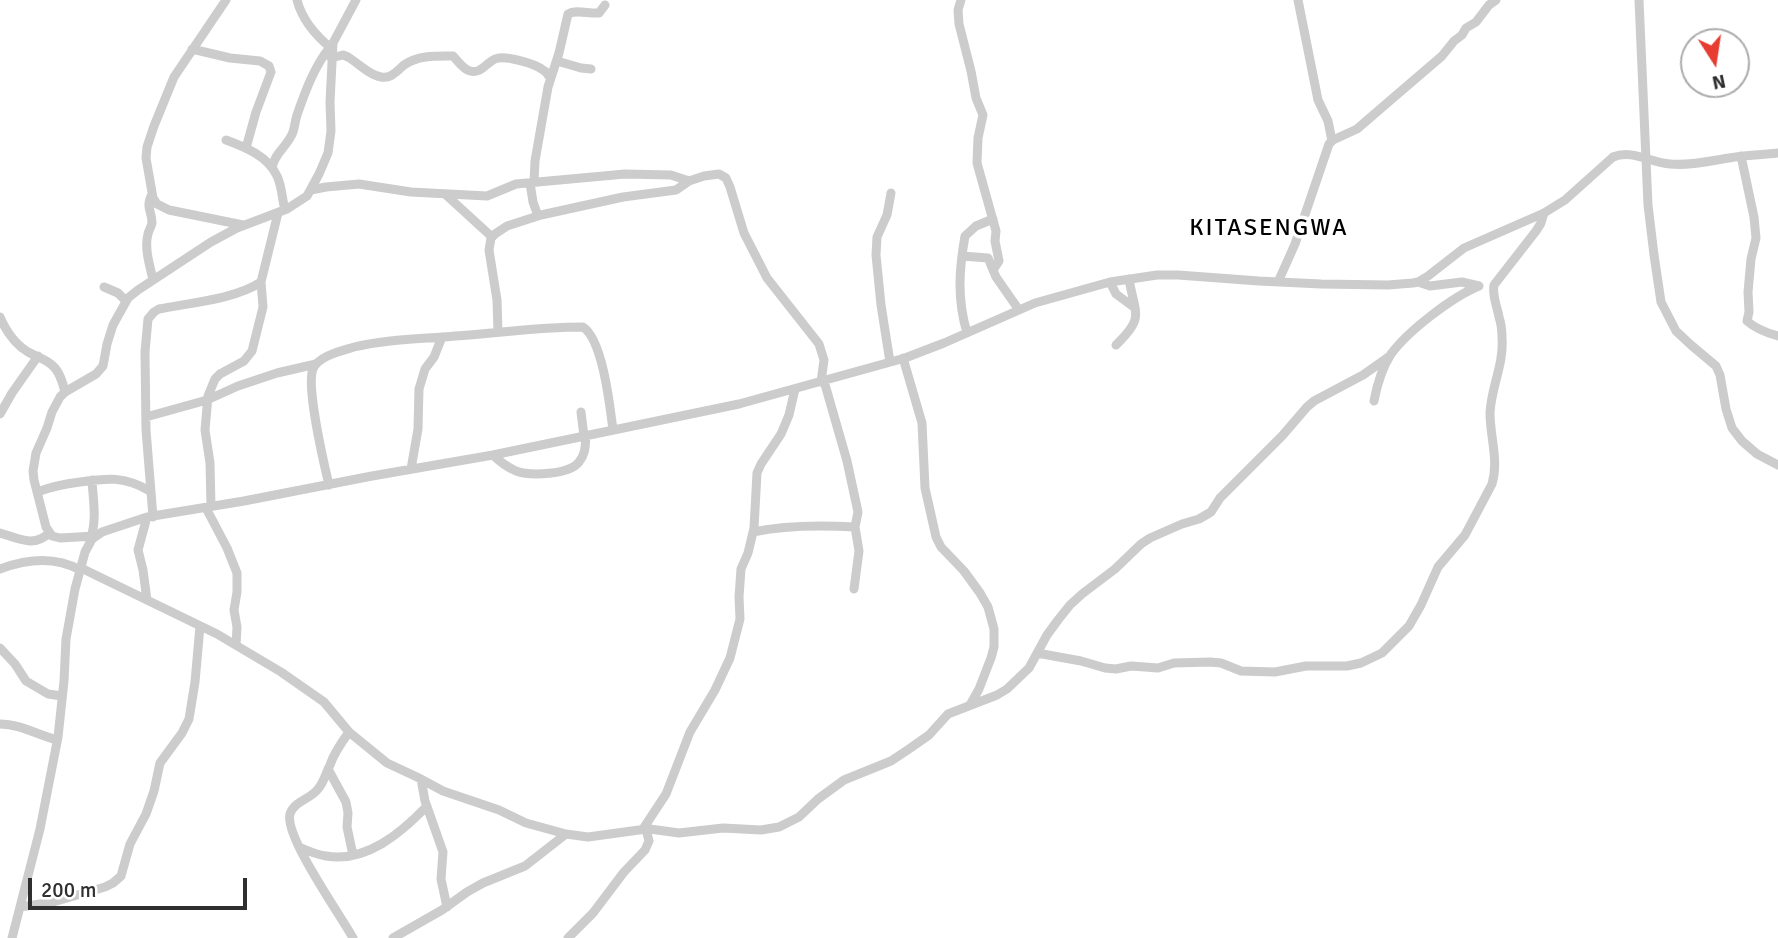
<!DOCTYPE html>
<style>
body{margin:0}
#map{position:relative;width:1778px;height:938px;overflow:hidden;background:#fff;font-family:Signika,sans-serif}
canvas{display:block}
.north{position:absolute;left:1680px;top:28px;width:70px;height:70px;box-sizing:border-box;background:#fff;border:2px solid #acacac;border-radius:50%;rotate:168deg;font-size:19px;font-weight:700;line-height:28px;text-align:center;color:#2f2f2f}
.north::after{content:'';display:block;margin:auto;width:24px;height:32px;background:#e73d31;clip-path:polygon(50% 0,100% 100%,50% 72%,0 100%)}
.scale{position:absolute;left:28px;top:878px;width:219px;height:32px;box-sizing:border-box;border:4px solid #2f2f2f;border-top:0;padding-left:9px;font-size:21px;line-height:24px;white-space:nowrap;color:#2f2f2f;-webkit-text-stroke:5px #fff;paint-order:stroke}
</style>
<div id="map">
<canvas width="1778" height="938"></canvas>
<div class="north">N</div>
<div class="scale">200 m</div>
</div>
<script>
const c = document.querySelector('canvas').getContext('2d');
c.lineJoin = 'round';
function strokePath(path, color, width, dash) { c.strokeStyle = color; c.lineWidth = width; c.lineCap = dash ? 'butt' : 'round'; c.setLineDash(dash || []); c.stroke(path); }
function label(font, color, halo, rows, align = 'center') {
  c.font = font + ' Signika,sans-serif'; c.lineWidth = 7; c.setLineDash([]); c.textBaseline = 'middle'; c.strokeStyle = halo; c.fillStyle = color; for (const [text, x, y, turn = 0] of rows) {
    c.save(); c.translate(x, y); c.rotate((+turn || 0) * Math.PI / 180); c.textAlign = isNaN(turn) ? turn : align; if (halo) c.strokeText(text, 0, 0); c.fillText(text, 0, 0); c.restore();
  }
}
const street = new Path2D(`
 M226,0L174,77L154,126L147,147L146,158L153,198L157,204L169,210L243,225
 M297,0C302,20 316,36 332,49
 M961,0L958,10L959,24L971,71L976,98L983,115L978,138L977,163L996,231L995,241L999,261L993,270
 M1298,0L1318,100L1328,121L1332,141
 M1639,0L1648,205L1654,255L1661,302L1676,331L1691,345L1716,366L1720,375L1726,409L1732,428L1742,441L1757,454L1778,465
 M192,49L230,58L260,61L269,66L271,72L256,112L246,148
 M331,58L343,55L348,57C358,63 369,75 381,77C391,79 397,71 404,65C418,55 437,56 453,56C458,61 463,69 470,71C481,74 486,63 495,59C504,55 534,63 543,70C547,72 548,74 550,78
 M557,61L581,68L591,69
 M226,140C245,147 268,156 277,176C282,186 282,199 285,210
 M1741,156L1754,217L1756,238L1751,259L1748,292L1749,312L1747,321C1756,329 1767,333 1778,336
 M272,168C274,153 288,146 293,132C295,126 295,121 297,115C305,92 314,67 330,47
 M534,182L535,161L548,87L559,53L568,14C576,9 589,14 599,13L605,5
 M530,183L533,202L538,216
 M311,190L326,187L359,184L411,192L487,196L516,184L625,174L671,175L689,181
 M152,194C145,208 152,210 152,223C151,228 149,229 148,234C144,248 150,266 153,280
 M445,194L492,237
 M962,256L988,258L996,277L1019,310
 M1110,282L1116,294L1135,308
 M1278,282L1295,244L1329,144L1333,140L1357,129L1393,98L1442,56L1454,41L1462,35L1466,28L1476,22L1489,5L1496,0
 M1418,282L1430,286L1462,282L1479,286
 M104,287L118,293L126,301
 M0,317C6,331 15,344 28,352C37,357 46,359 53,366C60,372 63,384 65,392
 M498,332L497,300L489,250L491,238L495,234L507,226L541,215L623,197L676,190L689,181L704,176L719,174L726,178L730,187L744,233L767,278L819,344L824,360L821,382
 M967,333C957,299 959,270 965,236L976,226L993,219
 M1116,345C1145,317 1135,315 1129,279
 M903,358L922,423L925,488L936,537L941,547L964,571L980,593L988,607L994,629V647L991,658L979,689L970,705
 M890,362L881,305L876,255L877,237L887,215L891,193
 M824,381L847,461L858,512L855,527L859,551L854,589
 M1374,401C1377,385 1382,368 1391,354C1408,331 1452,297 1479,286
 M581,412L584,436
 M0,414L12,393L38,356
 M146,417L207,400L238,386L277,373L316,364
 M493,455C500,462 507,467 516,471C530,476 569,475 579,462C586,454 585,445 586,436
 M411,469L418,429L419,389L425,369L434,357L442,337
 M329,485C324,464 306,386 313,369C318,356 341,351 354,347C387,339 421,339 455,336C497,333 540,327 583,327C603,340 610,407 613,430
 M37,492C53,486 64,484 80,482C108,478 124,476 150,491
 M211,507L210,463L205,430L208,396L215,379L220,374L244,361L252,351L263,307L261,282
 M206,508L227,548L237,573V592L234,610L237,627L236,645
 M153,517L146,430L145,352L148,319L154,312L159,309C189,303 236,299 261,282L278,213
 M753,532C786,525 821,525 855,527
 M0,533C17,538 34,548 49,533
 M95,536L60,538L52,536L46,527L34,480L33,471L36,453L47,428L52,412L60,397L65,392L96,374L103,366L107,344L113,325L128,298L138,290L211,242L237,228L287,209L307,196L319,174L328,153L331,131L330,102L333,43L356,0
 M91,537C97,519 93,499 92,480
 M81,568L217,634L281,672L324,702L349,732L387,763L417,777L443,791L499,810L526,823L566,834L588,837L639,830L650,829L679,833L723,828L761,830L779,827L799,817L818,799L844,780L891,761L909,749L929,735L948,714L997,695L1007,689L1029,668L1047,635L1058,620L1070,605L1082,594L1115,569L1141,544L1150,538L1182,524L1199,519L1211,512L1220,498L1282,436L1307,407L1314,401L1363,375L1390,356
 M0,569C27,559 55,556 80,570
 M147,600L143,570L138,550L147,517
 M0,648L15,664L26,681L48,694L62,696
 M1037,653L1081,661L1105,668L1116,669L1131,666L1158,668L1174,663L1210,662L1221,663L1241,671L1275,672L1306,666H1347L1361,663L1382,653L1409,626L1421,605L1438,567L1465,535L1492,484C1499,460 1490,437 1490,413C1491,388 1504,364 1502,338C1502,331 1501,323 1499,317C1497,305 1492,297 1494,285L1536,231L1541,223L1544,213
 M0,724C20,724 38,735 57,740
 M349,732C341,743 334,753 330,765C326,773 324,782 318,789C311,799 294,801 290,814C284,836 341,916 353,938
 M328,769L346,802L348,813L347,827L353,855
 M421,779L425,801L443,852L441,879L447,907
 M643,829L666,794L690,732L715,690L730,658L740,619L739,597L741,569L748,553L754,528L757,473L761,464L781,434L789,415L795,389
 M299,847C308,851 317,855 326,856C366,863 401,833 427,806
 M20,907L53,902L105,887L113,883L121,876L130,844L146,814L154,791L160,763L182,733L189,719L195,682L200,626
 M12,938L40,829L58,737L64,681L66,639L75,589L85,552L92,539L102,532L147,517L244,501L372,476L493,455L739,404L905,358L944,343L1035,303L1110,282L1157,275H1178L1259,281L1321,284L1388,285L1413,283L1418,282L1428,276L1464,248L1544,213L1565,200L1613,157C1632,149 1651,163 1670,164C1690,166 1710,161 1729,158C1745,155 1762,155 1778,153
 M393,938L442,910L467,892L483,883L525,866L566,834
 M568,938L593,913L624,872L645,850L649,841L646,829`);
const quarterNames = [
 ["KITASENGWA",1269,229]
];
strokePath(street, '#ccc', 9);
c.letterSpacing = '2px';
label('24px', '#000', '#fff', quarterNames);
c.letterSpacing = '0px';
</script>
